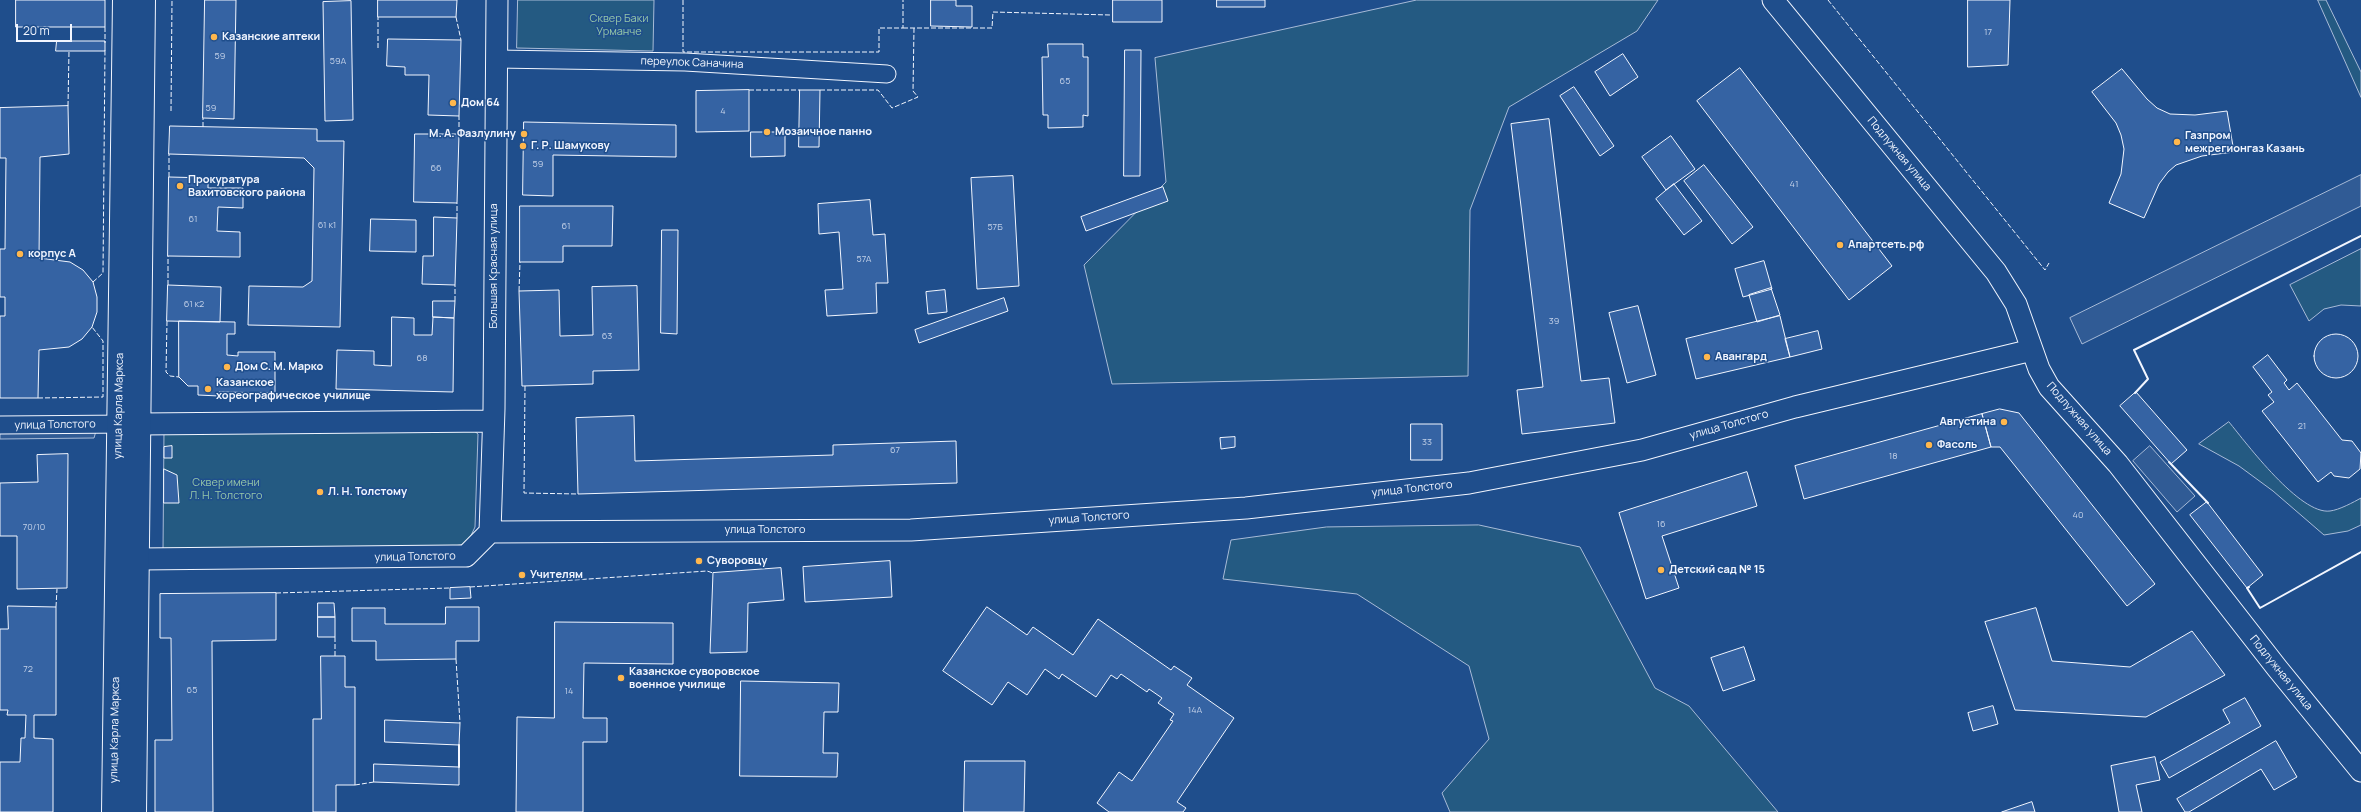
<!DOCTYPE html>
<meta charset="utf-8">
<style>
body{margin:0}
#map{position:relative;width:2361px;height:812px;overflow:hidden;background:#1f4e8c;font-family:Manrope,sans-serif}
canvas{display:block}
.scale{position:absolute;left:16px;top:24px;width:56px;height:18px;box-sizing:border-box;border:2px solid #f2f6ff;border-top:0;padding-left:5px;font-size:12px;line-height:14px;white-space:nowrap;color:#f2f6ff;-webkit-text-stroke:3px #1f4e8c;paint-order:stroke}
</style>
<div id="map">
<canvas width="2361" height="812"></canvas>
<div class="scale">20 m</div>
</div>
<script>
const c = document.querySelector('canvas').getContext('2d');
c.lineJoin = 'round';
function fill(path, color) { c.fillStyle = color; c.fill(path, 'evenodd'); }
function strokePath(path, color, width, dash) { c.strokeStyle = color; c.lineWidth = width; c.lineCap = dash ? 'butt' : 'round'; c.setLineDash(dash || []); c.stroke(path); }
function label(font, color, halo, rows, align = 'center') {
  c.font = font + ' Manrope,sans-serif'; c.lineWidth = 3; c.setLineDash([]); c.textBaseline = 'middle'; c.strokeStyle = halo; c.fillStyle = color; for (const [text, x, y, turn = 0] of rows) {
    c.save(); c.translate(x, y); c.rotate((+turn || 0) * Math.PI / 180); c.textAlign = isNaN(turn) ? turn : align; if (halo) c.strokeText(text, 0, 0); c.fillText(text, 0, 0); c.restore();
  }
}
const green = new Path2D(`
 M518,0H654L653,51L517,48Z
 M1417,0H1658L1637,31L1509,107L1470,210L1468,376L1112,384L1084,265L1166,182L1155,58Z
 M2318,0H2326L2361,72V97Z
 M2361,249V306L2341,305L2324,309L2309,321L2290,285Z
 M2229,422C2247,444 2300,515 2330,511C2339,510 2354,502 2361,498V525L2348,531L2324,535L2273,491L2239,466L2199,444Z
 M468,426L478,434L475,527L467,544L447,547L163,551L164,430Z
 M1479,525L1580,547L1655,688L1689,706L1778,812H1450L1442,793L1489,739L1469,666L1357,594L1223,579L1231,540L1326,527Z`);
const parking = new Path2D(`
 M2361,175V206L2082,344L2070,318Z
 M98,424L94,438L0,439V426Z
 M2150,446L2195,496L2177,512L2133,461Z`);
const building = new Path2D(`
 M16,0H105V27H16Z
 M205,0H236L234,119L203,118Z
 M378,0H457L456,17H378Z
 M931,0H956V6H972V27L931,26Z
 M1113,0H1162V22H1113Z
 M1217,0H1265V7H1217Z
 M1968,0H2010L2008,65L1968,67Z
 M351,1L353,120L325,121L323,2Z
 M388,39L461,40L459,116L428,115L429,75H405V67L387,66Z
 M57,41H105V51H56Z
 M1048,44H1083V57H1088V116L1083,115V127L1048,128V115H1043L1042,57H1048Z
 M1125,50H1141L1140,176H1124Z
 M1623,54L1638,77L1610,96L1595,72Z
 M1740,68L1892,266L1849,300L1697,101Z
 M2122,69L2147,99L2157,108L2170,114L2195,115L2227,111L2234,152L2202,156L2176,165L2168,172L2159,184L2144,218L2109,203L2121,174L2124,149L2121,135L2116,123L2092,92Z
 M1574,87L1614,146L1600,156L1560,96Z
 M749,90V131L696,132V91Z
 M800,90H820L819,147H799Z
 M68,106L69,154L40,157L39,258L70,262L83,270L93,282L97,297V312L92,327L82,339L69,347L39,350L38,398H0V316H5V297H0V249H5L6,158H0V108Z
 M1549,119L1581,381L1609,378L1615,423L1522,434L1517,390L1543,387L1511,124Z
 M524,122L676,125V157L553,155V196L523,195Z
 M170,126L317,129V141H344L340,327L248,325L249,286L303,287L312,281L314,168L304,158L169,154Z
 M751,132H785V156L751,157Z
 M415,134H459L457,203L414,202Z
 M1671,136L1695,169L1666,190L1642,157Z
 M1704,165L1753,227L1732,244L1684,181Z
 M1013,176L1019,286L977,289L971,178Z
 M169,177L208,178V188H243V208L218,207L217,231L240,232V257L168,256Z
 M1674,184L1702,221L1684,235L1656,199Z
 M1163,187L1168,201L1086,231L1081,217Z
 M870,200L873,235L885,234L888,283H876L877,313L827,316L825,290L843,289L839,232L819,234L818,204Z
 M520,206H613L612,246H563V262H520Z
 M434,217L457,218L455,285L422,284L423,256H433Z
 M371,219L416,220V252L370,251Z
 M662,230H678L677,334L661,333Z
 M1764,261L1772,289L1743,297L1735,269Z
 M168,285L221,287L220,322L167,321Z
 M637,286L639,370L593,371V384L522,386L519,291L559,290L560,336L593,335L592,287Z
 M1771,288L1780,315L1757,322L1749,295Z
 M945,290L947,312L928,314L926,292Z
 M1004,298L1008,311L919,343L915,330Z
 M433,301H455L454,318L433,317Z
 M1638,306L1656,375L1627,383L1609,313Z
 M1780,316L1790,357L1696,379L1686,339Z
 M392,317L414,318V335H432L433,317L454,318L453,392L336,389L337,350L374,351V365L391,366Z
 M179,321L235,322V334H227V355L238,356V352H275V393L219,392V396L198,395V386H188L179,377Z
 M1818,331L1822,349L1790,357L1785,339Z
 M2314 356a22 22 0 1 1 44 0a22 22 0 1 1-44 0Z
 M2268,355L2287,380L2284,383L2289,390L2297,383L2342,440L2352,441L2361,453L2360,469L2349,478L2334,476L2331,472L2318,482L2262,411L2274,402L2268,395L2272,392L2253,367Z
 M2136,392L2187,450L2171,464L2120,406Z
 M2000,409L2019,413L2155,584L2127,606L2000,447H1991L1982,414Z
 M1982,414L1991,447L1804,499L1795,466Z
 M634,416L635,461L833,455V445L956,441L957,483L578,494L576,418Z
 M1411,424H1442V460H1411Z
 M1235,437V447L1221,449L1220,438Z
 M172,446V458H164V447Z
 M68,454L67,588L17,589V536H0V483L38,482L37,455Z
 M164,469L177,475L179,503H164Z
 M1747,472L1757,506L1662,536L1679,588L1646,599L1619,513Z
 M2207,502L2263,575L2247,588L2190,515Z
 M890,561L892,597L805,602L803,567Z
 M781,568L784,600L748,603L747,652L710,653L713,573Z
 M470,587L471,598L450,599V588Z
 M276,593V640L212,641L213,812H155V740H172L171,638H160V594Z
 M318,603H334L335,617H318Z
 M8,606L56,607V715H34V738L53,739V812H0V762H20L21,738H25L26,715H7L8,710H0V629H8Z
 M446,607H479V641H456V659L376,660V641H352V608H385V624H445Z
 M987,607L1027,635L1033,627L1073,655L1098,619L1171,670L1174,666L1192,678L1187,685L1234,718L1177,802L1186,808L1183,812H1109L1097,803L1119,772L1132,781L1173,721L1170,720L1174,714L1158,703L1162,698L1149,689L1147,692L1121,674L1117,679L1111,675L1096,697L1062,674L1059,679L1045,669L1027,695L1008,682L992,705L943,671Z
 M2036,608L2052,661L2130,667L2192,631L2225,675L2146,717L2015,710L1985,622Z
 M318,617H335V637H318Z
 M555,622L673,623V664L584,663L583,718H607V742H583V812H516L517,717L554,718Z
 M1744,647L1755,680L1723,691L1711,658Z
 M321,656H345V687H355V785H336V812H313V719H321Z
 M741,681L839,683L838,712H824L823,753H838L837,777L740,776Z
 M2245,698L2261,726L2169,778L2160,762L2230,723L2223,710Z
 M1993,706L1998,724L1973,731L1968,713Z
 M385,720L460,723L459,745L385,742Z
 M2276,741L2297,777L2274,790L2261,769L2189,812H2185L2177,799Z
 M2155,757L2160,780L2136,785L2142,812H2119L2111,766Z
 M965,761H1025L1024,812H964Z
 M374,764L459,767V785L374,782Z
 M2032,802L2035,812H2002Z`);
const minor = new Path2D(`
 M496,59L685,62L887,74
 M0,425L130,424`);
const tertiary = new Path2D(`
 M1773,0L1996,272L2016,304L2039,369L2049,387L2118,464L2277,668L2361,771
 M141,424L493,421
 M490,532L494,409L497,0
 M138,559L453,556H466L490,532L911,530L1246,508L1469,483L1642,450L1795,407L2032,350`);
const secondary = new Path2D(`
 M113,812L124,0
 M135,812L144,0`);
const fence = new Path2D(`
 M683,0V52H879V28H903V0
 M1828,0L2045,270L2049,263
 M456,17L461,40
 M105,27V43
 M903,28H992L993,12L1110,15
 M378,48V17
 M749,90H800
 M820,90H878L892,108L918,97L913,91L914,28
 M68,106L69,51
 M171,111L172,0
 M203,127V118
 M459,134V116
 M169,177V154
 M457,218V203
 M93,282L103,273L105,49
 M168,285V256
 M519,291L520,262
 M455,301V285
 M167,321L166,372L170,376L179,377
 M525,386L524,493L578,494
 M38,398L103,397V341L92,327
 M470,587L707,571L713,573
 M276,593L450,588
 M56,607L57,589
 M335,637V656
 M456,659L460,723
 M355,785L374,782`);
const wall = new Path2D(`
 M2135,393L2148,379L2134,350L2361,236
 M2169,462L2208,503
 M2249,587L2247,588L2260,608L2361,552
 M459,745V767`);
const markers = [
 [214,37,4,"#ffb74d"],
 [453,103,4,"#ffb74d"],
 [767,132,4,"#ffb74d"],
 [524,134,4,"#ffb74d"],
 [2177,142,4,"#ffb74d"],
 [523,146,4,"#ffb74d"],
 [180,186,4,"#ffb74d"],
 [1840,245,4,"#ffb74d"],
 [20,254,4,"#ffb74d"],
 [1707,357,4,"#ffb74d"],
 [227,367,4,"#ffb74d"],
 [208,389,4,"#ffb74d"],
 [2004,422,4,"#ffb74d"],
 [1929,445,4,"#ffb74d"],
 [320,492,4,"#ffb74d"],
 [699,561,4,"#ffb74d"],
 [1661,570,4,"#ffb74d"],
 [522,575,4,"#ffb74d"],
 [621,678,4,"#ffb74d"]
];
const numberNames = [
 ["17",1988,32],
 ["59",220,56],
 ["59А",338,61],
 ["65",1065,81],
 ["59",211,108],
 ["4",723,111],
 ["59",538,164],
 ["66",436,168],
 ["41",1794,184],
 ["61",193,219],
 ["61 к1",327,225],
 ["61",566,226],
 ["57Б",995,227],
 ["57А",864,259],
 ["61 к2",194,304],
 ["39",1554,321],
 ["63",607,336],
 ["68",422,358],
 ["21",2302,426],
 ["33",1427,442],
 ["67",895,450],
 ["18",1893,456],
 ["40",2078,515],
 ["16",1661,524],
 ["70/10",34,527],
 ["72",28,669],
 ["65",192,690],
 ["14",569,691],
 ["14А",1195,710]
];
const parkNames = [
 ["Сквер Баки",619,19],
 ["Урманче",619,32],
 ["Сквер имени",226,483],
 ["Л. Н. Толстого",226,496]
];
const poiNames = [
 ["Казанские аптеки",222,37],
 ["Дом 64",461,103],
 ["Мозаичное панно",775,132],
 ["М. А. Фазлулину",516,134,"right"],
 ["Газпром",2185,136],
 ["межрегионгаз Казань",2185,149],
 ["Г. Р. Шамукову",531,146],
 ["Прокуратура",188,180],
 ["Вахитовского района",188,193],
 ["Апартсеть.рф",1848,245],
 ["корпус А",28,254],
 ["Авангард",1715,357],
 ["Дом С. М. Марко",235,367],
 ["Казанское",216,383],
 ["хореографическое училище",216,396],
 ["Августина",1996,422,"right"],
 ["Фасоль",1937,445],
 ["Л. Н. Толстому",328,492],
 ["Суворовцу",707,561],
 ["Детский сад № 15",1669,570],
 ["Учителям",530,575],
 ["Казанское суворовское",629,672],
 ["военное училище",629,685]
];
const streetNames = [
 ["переулок Саначина",692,63,2],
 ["Подлужная улица",1899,154,50],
 ["Большая Красная улица",494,266,-90],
 ["улица Карла Маркса",119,406,-89],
 ["Подлужная улица",2079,419,49],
 ["улица Толстого",55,425,-1],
 ["улица Толстого",1729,425,-16],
 ["улица Толстого",1412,489,-6],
 ["улица Толстого",1089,518,-4],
 ["улица Толстого",765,530],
 ["улица Толстого",415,557,-1],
 ["Подлужная улица",2281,673,51],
 ["улица Карла Маркса",115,730,-89]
];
fill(green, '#245a82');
strokePath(green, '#a8bbd7', 1);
fill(parking, '#305b95');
strokePath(parking, '#a8bbd7', 1);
fill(building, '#3563a3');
strokePath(building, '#f2f6ff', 1);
strokePath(minor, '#f2f6ff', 19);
strokePath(tertiary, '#f2f6ff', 23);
strokePath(secondary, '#f2f6ff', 24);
strokePath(minor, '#1f4e8c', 17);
strokePath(tertiary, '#1f4e8c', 21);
strokePath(secondary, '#1f4e8c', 22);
strokePath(fence, '#f2f6ff', 1, [5, 2]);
strokePath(wall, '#f2f6ff', 2);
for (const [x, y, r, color] of markers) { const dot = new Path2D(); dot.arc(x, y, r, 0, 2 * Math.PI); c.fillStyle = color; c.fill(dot); strokePath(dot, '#1f4e8c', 1.5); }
label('9px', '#c3d1e8', null, numberNames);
label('11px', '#97c8a6', '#1f4e8c', parkNames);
label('bold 11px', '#f2f6ff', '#1f4e8c', poiNames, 'left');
label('11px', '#f2f6ff', '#1f4e8c', streetNames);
</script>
